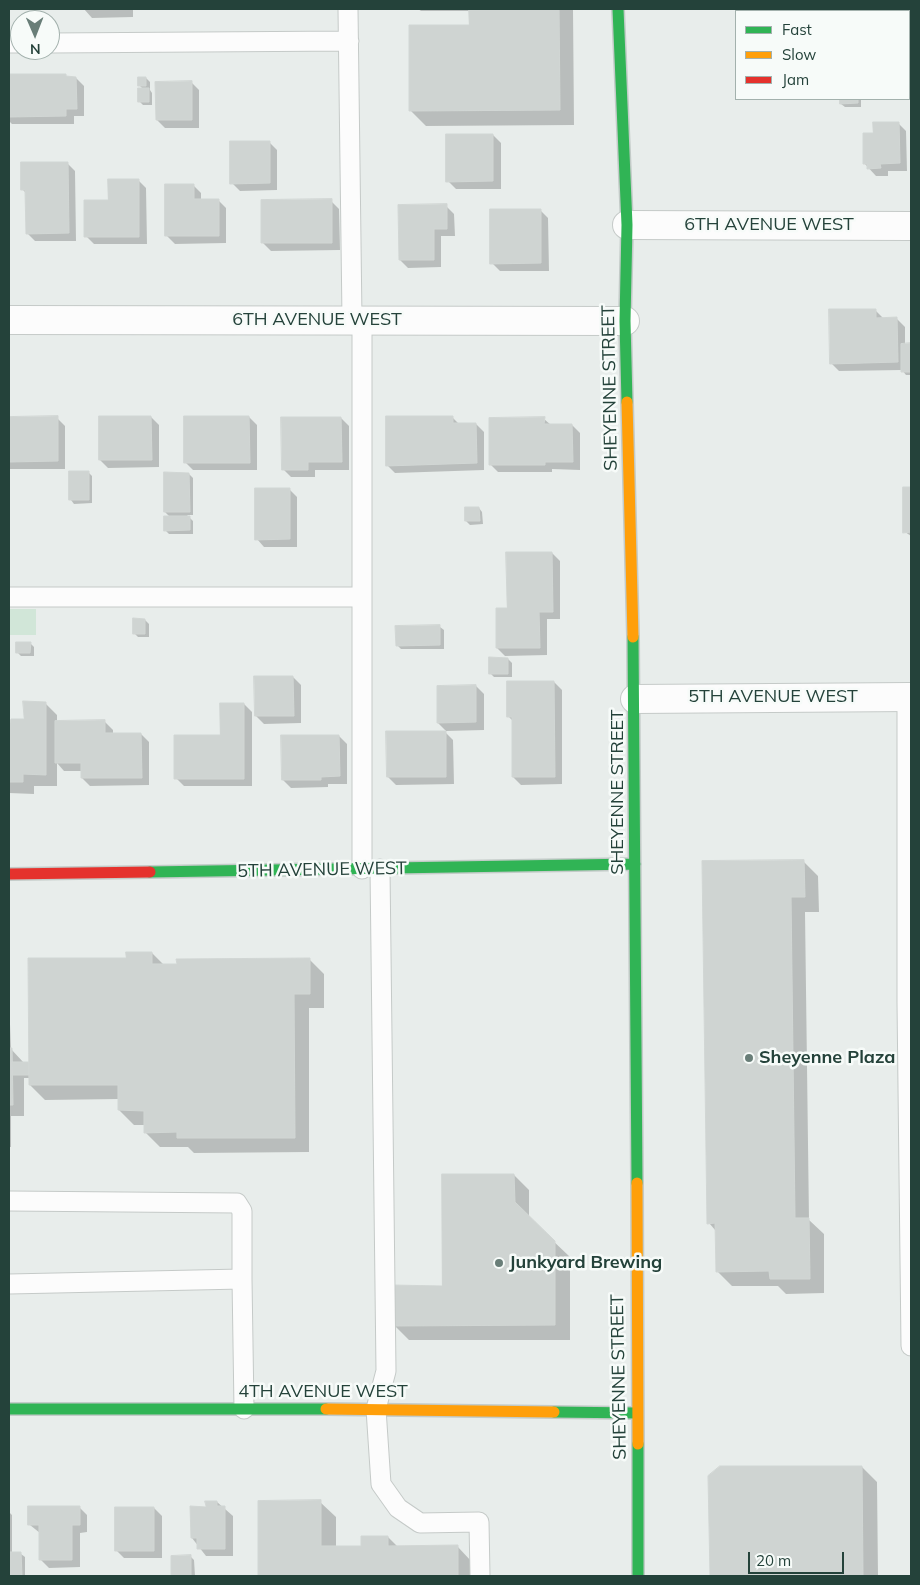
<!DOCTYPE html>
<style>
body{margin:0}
#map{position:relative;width:920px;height:1585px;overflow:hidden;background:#e8edeb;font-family:Mulish,sans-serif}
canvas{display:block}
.frame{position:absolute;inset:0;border:10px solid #24423a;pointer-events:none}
.legend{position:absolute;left:735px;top:10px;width:175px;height:90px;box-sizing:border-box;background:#f7fbf9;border:1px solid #a3b1ad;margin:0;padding:6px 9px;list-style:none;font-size:15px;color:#24423a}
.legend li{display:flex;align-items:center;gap:10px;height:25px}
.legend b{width:25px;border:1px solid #a3b1ad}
.north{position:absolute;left:10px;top:10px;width:50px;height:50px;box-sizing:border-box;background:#f7fbf9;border:1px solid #a3b1ad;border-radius:50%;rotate:179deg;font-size:14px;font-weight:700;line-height:20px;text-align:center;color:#24423a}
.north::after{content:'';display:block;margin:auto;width:18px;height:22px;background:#697e78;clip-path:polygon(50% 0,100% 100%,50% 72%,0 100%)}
.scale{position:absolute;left:748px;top:1552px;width:96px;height:22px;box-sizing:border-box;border:2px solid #24423a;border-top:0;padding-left:6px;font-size:15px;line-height:18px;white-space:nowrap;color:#24423a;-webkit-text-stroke:4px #f7fbf9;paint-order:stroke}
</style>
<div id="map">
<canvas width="920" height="1585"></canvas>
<div class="frame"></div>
<ul class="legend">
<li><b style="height:6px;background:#30b455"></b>Fast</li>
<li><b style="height:6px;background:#ff9f0a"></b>Slow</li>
<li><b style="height:6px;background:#e5322d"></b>Jam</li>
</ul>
<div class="north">N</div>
<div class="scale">20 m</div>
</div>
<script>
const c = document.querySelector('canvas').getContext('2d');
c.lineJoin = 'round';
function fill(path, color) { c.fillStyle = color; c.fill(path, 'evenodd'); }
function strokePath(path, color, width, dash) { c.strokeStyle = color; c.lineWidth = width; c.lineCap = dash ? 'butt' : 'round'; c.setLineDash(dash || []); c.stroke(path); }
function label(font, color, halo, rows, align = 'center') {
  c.font = font + ' Mulish,sans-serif'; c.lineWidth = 5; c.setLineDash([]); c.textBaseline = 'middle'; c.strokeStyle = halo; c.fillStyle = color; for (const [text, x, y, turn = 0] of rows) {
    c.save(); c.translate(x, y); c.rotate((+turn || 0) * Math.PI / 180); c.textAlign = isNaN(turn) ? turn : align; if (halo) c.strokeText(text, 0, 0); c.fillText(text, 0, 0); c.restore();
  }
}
const green = new Path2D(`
 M9,609H36V635H9Z`);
const shadow = new Path2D(`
 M84,9H133V17L92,18Z
 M418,9H573L574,125L426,126L411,111L471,26V11H421Z
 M9,75H65L68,78H76L84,86V116H74V124H12L9,121Z
 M146,78L150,82V90L152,93V105H143L139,101L143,89L139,85Z
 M191,82L199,90V128H165L157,120Z
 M841,99H861V107H845L841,104Z
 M898,123L906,131L907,171H888V176H876L864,163L874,134Z
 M493,135L501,143V189H456L448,181Z
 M269,142L277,150V190L240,191L232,183Z
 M67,163L75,171L76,241H35L27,233L26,193L23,190Z
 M138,180L146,188L147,244H94L86,236L109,201Z
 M193,185L201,193V200H218L226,208V243L175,244L167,236Z
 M331,201L339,209L340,250L271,251L263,243Z
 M446,206L454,214L455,236H441V267L408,268L400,260Z
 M540,210L548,218L549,271H500L492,263Z
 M875,310L883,318L897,319L905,327V345H911V375H906L902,370L839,371L831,363Z
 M151,417L159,425V467L108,468L100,460Z
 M249,417L257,425V470H193L185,462Z
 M9,418H57L65,426V469H9Z
 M341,418L349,426V470H315V477H291L283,469Z
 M453,418L460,425L476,424L484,432V470L395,473L387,465Z
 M544,419L551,425H572L580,433V470L552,469V472H498L490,464Z
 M88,472L92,476V503L74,504L71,500Z
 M189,474L193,478V515H187L193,521V534H169L165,530L171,518L165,512Z
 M289,489L297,497V547H264L257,539Z
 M904,489H911V536L905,532Z
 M479,508L482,512L483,524L470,525L466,521Z
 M552,553L560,561V619H547V655L505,656L497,648L508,609Z
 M145,620L149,624V637H138L134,633Z
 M440,627L444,630V649H401L397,645Z
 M30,643L34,647V656H21L18,653Z
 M508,659L512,663V677H494L490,673Z
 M293,677L301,685V723L264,724L256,716Z
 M554,682L562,690V784L521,785L513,777V721L508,716Z
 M476,686L484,694V730L446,731L438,723Z
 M45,703L57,715V722H105L113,730V734H141L149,742V785L90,786L82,778V771H64L57,763V786H34V794L9,793V728L25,720Z
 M244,704L252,712V786H184L176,778L221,736Z
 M445,732L453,740L454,784L396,785L388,777Z
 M339,736L347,744V784H328V787L291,788L283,780Z
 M803,861L818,876L819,912H805L809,1220L824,1234V1293L786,1294L778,1286H732L717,1271L716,1231L709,1223L704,863Z
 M152,953L164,965L309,959L324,974V1008H309V1152L194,1153L188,1147H160L145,1132V1125H134L119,1110V1099L45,1100L30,1085V1078H24V1116H11V1147H9V999L11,1049L24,1063H30L127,959Z
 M514,1175L529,1190V1218L570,1257V1340H409L394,1325L444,1287Z
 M862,1467L877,1482L878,1576H712L709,1477Z
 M217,1502L233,1516V1556H206L192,1538L207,1508Z
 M259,1502H320L336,1517V1547H362L388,1537L398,1547L457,1546L472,1562L473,1576H259Z
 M79,1507L87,1515V1532L80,1533V1567L49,1568L41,1560L40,1533L30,1525Z
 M154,1508L162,1516V1558H124L116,1550Z
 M9,1512L12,1515V1554H21L25,1557V1576H9Z
 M172,1557H191L194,1560L195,1576H172Z`);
const building = new Path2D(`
 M469,9H559L560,110L409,111V25H469Z
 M9,74H66V76L76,77L77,109H66V116L9,117Z
 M138,77H146V86H138Z
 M192,81V120H156L155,82Z
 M138,88H149V102H138Z
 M840,99H858V103L840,104Z
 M873,122H899L900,163L880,164L881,168L867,169V164H863V133H873Z
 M446,134H493V181L446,182Z
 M230,141H270V183L230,184Z
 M21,162H68L69,233L26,234L25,190H21Z
 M108,179H139V237H84V200H108Z
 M165,184H194V199H219V236H165Z
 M332,199V243H261V200Z
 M447,204V229H434V260H399L398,205Z
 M490,209H541V263L490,264Z
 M829,309H876V318L897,317L898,362L830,364Z
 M911,343V372H901V344Z
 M58,416V461L9,462V417Z
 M99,416H151L152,460H99Z
 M184,416H249L250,463H184Z
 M386,416H453V423H476L477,463L386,466Z
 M281,417H341L342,462H308V470H282Z
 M545,417L544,424H572L573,462H545V465H489V418Z
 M69,471H89V500H69Z
 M164,472L189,473L190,512H164Z
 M903,487H911V532L903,533Z
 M255,488H290V539L255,540Z
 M465,507H479L480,521H465Z
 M164,516H190V530L164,531Z
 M506,552H552L553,612H539L540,648H496V608H507Z
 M133,618L145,619V634H133Z
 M440,625V645L396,646L395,626Z
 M16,642H31L30,653H16Z
 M489,657L508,658V674H489Z
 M254,676H293L294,716H255Z
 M507,681H554L555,777H512V717H507Z
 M476,685V722L437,723V686Z
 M23,701L46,702V775L23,774V782H9V727L11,719H24Z
 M220,703H244V779H174V735H220Z
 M105,720V733H141L142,778H81V763H55V721Z
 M386,731H446V777H387Z
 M281,735H339L340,776L321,777V780H282Z
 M804,860L805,897H791L795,1218H809L810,1279H770L769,1271L716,1272L715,1223L707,1224L702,861Z
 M126,952H152V964H177L176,959L310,958V994H294L295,1138H177V1132L144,1133V1111L118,1110V1085H29L28,958H126Z
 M9,1048H12L13,1105H9Z
 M12,1062H29V1075H12Z
 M442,1174H514L515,1202L555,1241V1325L393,1326L392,1285L442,1286Z
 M720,1466H862L863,1576H710L708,1476Z
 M321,1500V1546H361V1536H388V1546L458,1545V1576H258V1501Z
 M205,1501H217V1506H225V1549H197V1538H191L190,1506L206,1507Z
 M28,1506H80V1525H72V1560H39V1525H28Z
 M115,1507H154V1551H115Z
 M9,1552H21L22,1576H9Z
 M191,1555V1576H171V1556Z`);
const lane = new Path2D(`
 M348,9L352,319
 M9,43H20
 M50,43L349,41
 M362,320V869
 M9,597H362
 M907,697V1002L911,1346
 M380,869L386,1371L376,1409L381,1484L398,1508L420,1523L479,1522L480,1576
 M9,1201L237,1203L242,1211V1279
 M9,1284L242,1279L244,1409`);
const street = new Path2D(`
 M627,225L911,226
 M9,320L625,321
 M635,699L911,697`);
const fast = new Path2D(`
 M618,9L627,225L625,321L627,402
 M633,637L637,1183
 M150,872L635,864
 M9,1409H326
 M554,1412L637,1413
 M638,1444V1576`);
const slow = new Path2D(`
 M627,402L633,637
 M637,1183L638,1444
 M326,1409L554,1412`);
const jam = new Path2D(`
 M9,874L150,872`);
const markers = [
 [749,1058,5,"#697e78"],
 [499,1263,5,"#697e78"]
];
const streetNames = [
 ["6TH AVENUE WEST",769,225],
 ["6TH AVENUE WEST",317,320],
 ["SHEYENNE STREET",610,388,-91],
 ["5TH AVENUE WEST",773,697],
 ["SHEYENNE STREET",618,792,-90],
 ["5TH AVENUE WEST",322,870,-1],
 ["SHEYENNE STREET",619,1377,-91],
 ["4TH AVENUE WEST",323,1392]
];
const poiNames = [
 ["Sheyenne Plaza",759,1058],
 ["Junkyard Brewing",509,1263]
];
fill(green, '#d1e6d8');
fill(shadow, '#0003');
fill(building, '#cfd4d2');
strokePath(building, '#d1d6d4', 1);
strokePath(lane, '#c5cac8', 21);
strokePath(street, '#c5cac8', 30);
strokePath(fast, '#c3cbc8', 14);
strokePath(slow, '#c3cbc8', 14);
strokePath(jam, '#c3cbc8', 14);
strokePath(lane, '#fcfcfc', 19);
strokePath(street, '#fcfcfc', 28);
strokePath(fast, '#30b455', 11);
strokePath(slow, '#ff9f0a', 11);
strokePath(jam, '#e5322d', 11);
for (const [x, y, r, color] of markers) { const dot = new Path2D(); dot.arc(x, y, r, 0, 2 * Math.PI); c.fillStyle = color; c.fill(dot); strokePath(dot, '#f7fbf9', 2); }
label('18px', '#24423a', '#f7fbf9', streetNames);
label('bold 18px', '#24423a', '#f7fbf9', poiNames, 'left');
</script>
